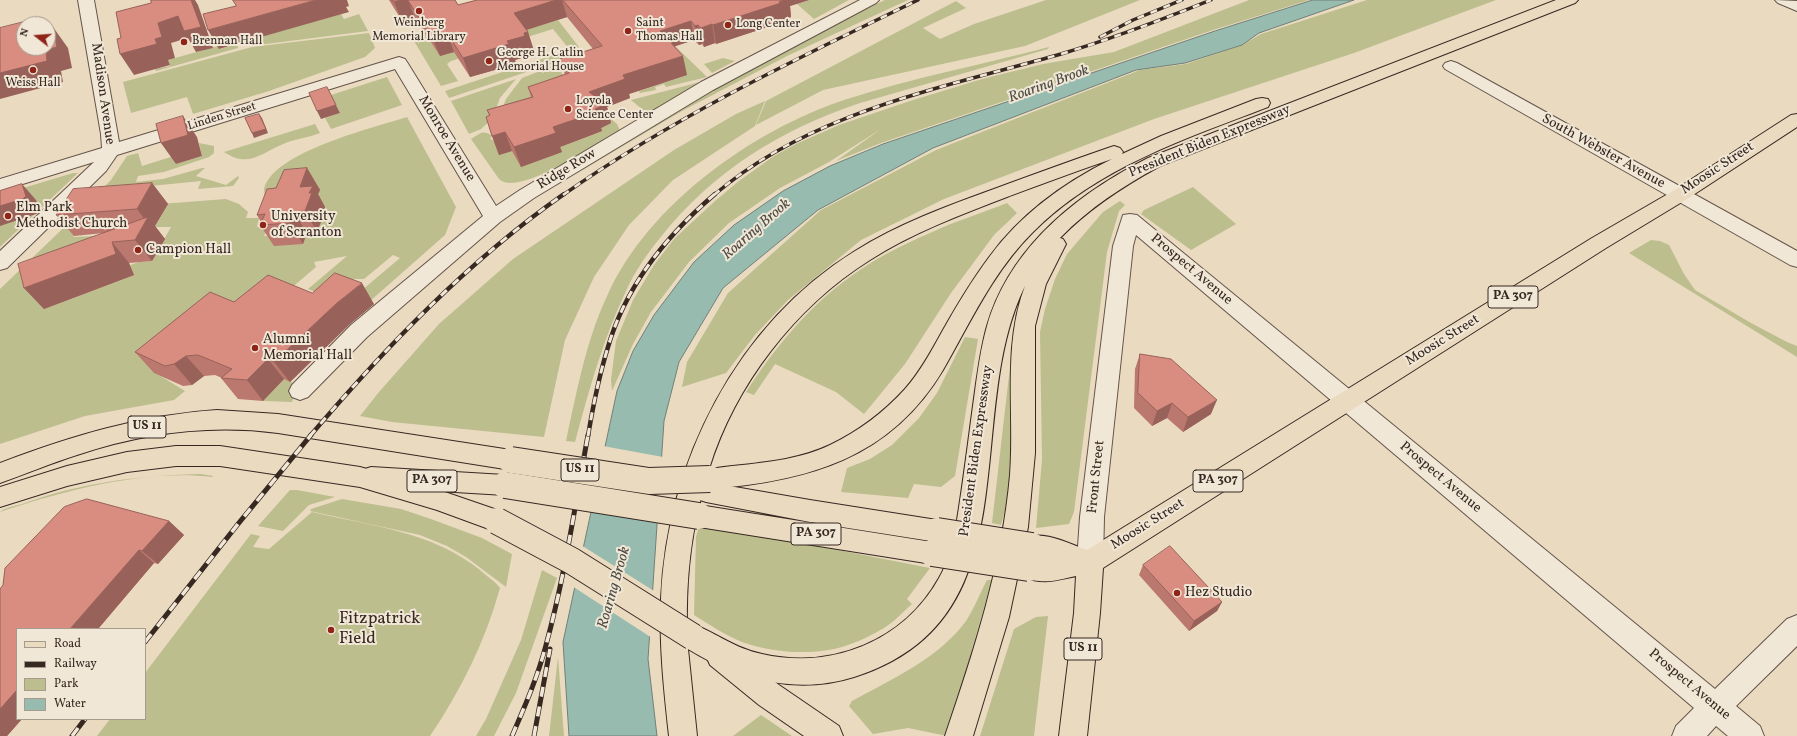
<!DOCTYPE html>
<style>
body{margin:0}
#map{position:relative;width:1797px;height:736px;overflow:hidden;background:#eadac0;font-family:Vollkorn,serif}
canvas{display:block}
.legend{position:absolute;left:16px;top:628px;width:130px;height:92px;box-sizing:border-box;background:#f1e7d6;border:1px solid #a79b8e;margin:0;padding:5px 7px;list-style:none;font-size:12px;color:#372822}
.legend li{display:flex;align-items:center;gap:8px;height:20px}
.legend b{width:20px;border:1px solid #a79b8e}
.north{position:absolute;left:16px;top:16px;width:40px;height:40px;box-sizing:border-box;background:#f1e7d6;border:1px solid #a79b8e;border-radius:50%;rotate:287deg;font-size:11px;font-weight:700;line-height:16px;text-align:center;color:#372822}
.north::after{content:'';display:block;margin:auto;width:14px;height:18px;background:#8f2418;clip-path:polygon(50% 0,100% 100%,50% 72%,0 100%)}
</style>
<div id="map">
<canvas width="1797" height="736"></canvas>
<ul class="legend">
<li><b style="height:5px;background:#eadac0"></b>Road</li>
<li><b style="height:5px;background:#372822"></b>Railway</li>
<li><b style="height:11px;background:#bcbe8e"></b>Park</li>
<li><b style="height:11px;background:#98bbb0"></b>Water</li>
</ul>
<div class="north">N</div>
</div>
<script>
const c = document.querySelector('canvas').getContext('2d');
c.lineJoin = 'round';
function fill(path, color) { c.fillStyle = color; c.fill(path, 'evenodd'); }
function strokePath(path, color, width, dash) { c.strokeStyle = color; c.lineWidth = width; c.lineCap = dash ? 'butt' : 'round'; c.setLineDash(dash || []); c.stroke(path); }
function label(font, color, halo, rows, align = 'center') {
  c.font = font + ' Vollkorn,serif'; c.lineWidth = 4; c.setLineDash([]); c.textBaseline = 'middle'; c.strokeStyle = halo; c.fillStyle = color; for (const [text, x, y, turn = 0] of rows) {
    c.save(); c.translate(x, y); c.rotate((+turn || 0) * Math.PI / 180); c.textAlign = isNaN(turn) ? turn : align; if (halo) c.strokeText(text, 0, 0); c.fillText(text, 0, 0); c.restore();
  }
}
const green = new Path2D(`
 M809,0H849L814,19L797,4Z
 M885,0H908L789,55L682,111L574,175C675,111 777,50 885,0Z
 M1046,0H1140L1025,46L823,90L756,125L766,101L956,1L966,8L923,28L940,39L974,24Z
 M1249,0H1309L1213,30L881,143L836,161L881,129L829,162L780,188L729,223L689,262L651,312L633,344L612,391L611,380L616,341L633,300L654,265L674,239L715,201L739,181L774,156L796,144L839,125L910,101L982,79L1043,64L1114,52Z
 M1367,0H1496L1354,53L1154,119L944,199L861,240L788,300L755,335L726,373L682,387L687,362L728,293L821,210L936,150L1140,70L1186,64L1242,45L1261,34Z
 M341,14L344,19L359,14L368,31L258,45L256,38Z
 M463,16L427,36L440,56L558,20L579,47L570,50L553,29L451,61L447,64L458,81L441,86L411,36Z
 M369,33L375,48L365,57L269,91L193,114L187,97L131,113L123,82L252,47Z
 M237,44L238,48L156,71L155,69L170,66L168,60L218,46L220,49Z
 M675,46L707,77L666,87L664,84L655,87L656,90L640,93L639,91L687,75L664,50Z
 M1049,47L1048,49L860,103C780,130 713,171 660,238C647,254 635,271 626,291C603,339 589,390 575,442L566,441C577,391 586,340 608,294C649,204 752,131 844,100C911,78 981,65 1049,47Z
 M557,54L562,60L449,98L445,91Z
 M723,58L735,61L712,73L704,64Z
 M556,65L564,76L591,66L498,119L506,99L522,78Z
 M387,77L402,105L331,129L325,118L340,113L331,95Z
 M516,79L500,98L492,119L481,129L469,134L451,101Z
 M704,81L652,112L643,110L631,100Z
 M765,101L755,126L673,180L629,225L594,277L565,340L544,437L392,422L360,416L379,392L439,324L513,259L674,150L736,114Z
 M407,117L456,207L445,235L369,302L355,296L400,258L393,255L364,279H351L329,298L308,289L347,256L314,262L316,267L250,323L154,372L185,391L174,400L85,416L0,444V289L82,210L226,199L239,204L248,212L246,218H259L257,227L268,226L264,236L278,235L303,244C308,229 320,221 325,207L265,196L264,189C273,152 373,128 407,117ZM168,204L155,227H171L152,261L139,262L130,265L134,275L44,309L106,238L95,236L73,237L74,236Z
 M609,117L617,124L620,130C600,142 518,198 499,179L471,139C482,132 482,130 493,136L490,138L496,143L512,151L560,147L600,128Z
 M315,124L320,133C307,138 293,139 281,145C260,154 248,168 224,152Z
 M199,143L214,146V153L209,157L164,172L138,176L136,182L163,179L202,168H205L196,176L226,185L238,176L239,178L233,186L198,189L201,181L100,191L111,180L127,156L138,153L142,166L174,156L176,164L202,156Z
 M73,173H78L0,247V195Z
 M1193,187L1236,224L1191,250L1141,214L1144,210Z
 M1120,201L1125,205L1119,211L1107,252L1074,512L1069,524L1036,528L1042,460L1040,332L1045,309L1055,279L1067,254L1103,212Z
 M1007,203L1017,213L994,235L951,293L905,364L864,414L836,392L775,364L754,395L746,392C774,349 808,307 850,277C874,259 902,245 930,233C953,222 982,213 1007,203Z
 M1651,240L1660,241L1669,245L1684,274L1695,290L1751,323L1787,342L1797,346V357L1629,253Z
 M1014,332L1012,462L1007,503L1001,525L992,523Z
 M965,337L978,339L955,476L941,487L914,484L908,498L841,492L847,468L870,459L892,445L919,418L937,393Z
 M284,379L298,385L292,402L263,401Z
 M201,474L213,476L212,477C145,469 63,491 0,512C4,508 15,506 22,504C79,483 141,475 201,474Z
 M290,490H297L335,497L309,505L283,531L258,526Z
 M342,499L401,509L431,519L482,538L512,554L506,587L466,557L447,546L420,535L310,511L311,509Z
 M312,512C371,526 431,531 480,570C486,576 495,581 500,588C485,642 461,690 430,736H97L110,719H145V673L251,534L260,536L253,547L269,549Z
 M700,523L930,568L907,599L912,604C903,612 894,622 884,628C872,635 858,642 845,646C815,656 772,653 742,642C725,635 710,625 694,615L696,537Z
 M542,570L557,578L516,693L494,736H476L486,719L521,640Z
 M987,580H992L947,736L908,728L873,734L849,706L852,701C892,679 938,659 966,621C974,609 980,593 987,580Z
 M1048,616L1034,736H980L1014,629L1036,617Z
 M558,657L564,736H549Z
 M761,715L792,736H733Z`);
const water = new Path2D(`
 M1313,0H1354L1259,33L1242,45L1185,63L1136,70L933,148L818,210L723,288L679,362L664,421L648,659L657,736H569L563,642L617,391L633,351L654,315L694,262L734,225L783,191L830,166L883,144L1215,31Z`);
const pier = new Path2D(`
 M603,446L663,457L659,515L590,505Z
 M581,545L654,591L652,638L572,586Z`);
const minor = new Path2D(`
 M78,0H94L119,142L399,57L405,59L407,62L496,206L520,190L701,82L860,0H879L876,3L713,90L534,198L500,222L367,337L308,397L300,400L292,397L289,391L292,385L351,325L483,216L395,69L117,155L106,171L7,268L0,270V251L94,162L0,191V179L102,148L101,134Z
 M1775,0L1797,1V11L1778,3Z
 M1451,61L1457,63L1797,251V267L1790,265L1445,69L1443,66L1445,63Z
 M1130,214L1137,215L1715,689L1787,619L1797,615V646L1736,706L1760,726L1764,736H1728L1716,726L1707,736H1672L1676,726L1694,708L1136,235L1133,246L1104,517L1103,562L1099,570L1090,573L1081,570L1077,562L1080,517L1113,246L1123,215Z`);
const major = new Path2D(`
 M1797,114V127L1687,199L1606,248L1103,568L1100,613L1087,736H1059L1074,613L1076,576C1053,581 1043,585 1020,576L1016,568L1020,560L1031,557L1023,554L1019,546L1023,538C1044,530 1067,543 1087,550L1592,238L1673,191L1791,115Z
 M371,467L505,475L514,478L517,485L514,492L505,495L371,487L362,484L359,477L362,470Z
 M706,482L810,500L937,520L946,523L950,531L946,539L937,542L810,522L706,502L697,499L694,492L697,485Z
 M699,505L932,542L941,545L945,553L941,561L932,564L699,527L690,524L687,516L690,508Z
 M720,643L730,647L779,685L839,726L843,736H804L759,705L710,665L706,656L710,647Z`);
const highway = new Path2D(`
 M1556,0H1578L1575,3L1160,166C1123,186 1089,208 1060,238L1063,239L1066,244L1046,284L1035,326V453L1028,527L1009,617L973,736H945C974,651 1002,565 1010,475C1015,413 1002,346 1025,286C960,418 1037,619 854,677C797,695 738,680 688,649L697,736H669C664,691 659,645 661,599C667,462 736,325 855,251C898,224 947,206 994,189C1032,175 1070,161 1108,148L1114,146L1120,148L1123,152L1122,154L1161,136L1256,99L1262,98L1268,99L1270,103L1268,107C1185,139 1096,168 1032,233C993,272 970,323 943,370C890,459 807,481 710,489L704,487C691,532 686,580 687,626L693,624C718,634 734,648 762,654C832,670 904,641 939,578C949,561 953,540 957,520C964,477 969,434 975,391C978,369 981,347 987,326C1010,247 1077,194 1148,158ZM1112,159C1065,182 1021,214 990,256C972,280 957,305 943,330C932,350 920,372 905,389C884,412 859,431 830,445C792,463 750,463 709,469C735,385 795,307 870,260C912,233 960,215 1007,197C1042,184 1076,171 1112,159Z
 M217,410L278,414L511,450L519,453L523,460L519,467L511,470L278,433C210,424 143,433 77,455C51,463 26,474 0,483V463C71,436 141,415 217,410Z
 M176,446H220L360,467L439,490L506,513L509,521L506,529L497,532L437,510L360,487L220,466H176L127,472L67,486L0,507V487L67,466L127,452Z`);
const railFar2 = new Path2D(`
 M1100,37L1133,20L1182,0
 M563,195C674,117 796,59 918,0
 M714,195C810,112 942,88 1061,54C1112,39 1161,20 1211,0`);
const railFar1 = new Path2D(`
 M310,436C386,347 468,261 564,194
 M588,436C593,406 599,376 608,347C626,285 667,235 715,194`);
const rail = new Path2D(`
 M145,642L238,524L311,435
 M72,736L85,719
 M512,736C525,706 538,676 546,645C565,576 575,505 588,435
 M534,736L550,649`);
const majorBridge = new Path2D(`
 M505,485L699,516
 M937,531L1032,546
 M932,553L1029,568`);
const highwayBridge = new Path2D(`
 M511,460L649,481L710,479
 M497,521L572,561L693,637`);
const wall = new Path2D(`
 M389,0H455L458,5L477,0H809L790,6L791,17L783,20V22L716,44L715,43L704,47L702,44L699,45L694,40L675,46L687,75L629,94L630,98L607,107L611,123L601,128L602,131L560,147L562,152L521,167L512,151L499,155L492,136L489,115L487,110L531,97L528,87L565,75L560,59L593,49L567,17L526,30L528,32L534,51L531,52V55L515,60L516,64L470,77L454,52L440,56L415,18L402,21Z
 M307,168L320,190L318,194L325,207L323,212L324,214L317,232L307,233L303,244L274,246L260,225L261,222L257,215L276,188Z
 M152,183L168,204L155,226L165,239L152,261L129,263L134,275L44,309L24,288L104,233L74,236L56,215Z
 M312,293L374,304L350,324L290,382L284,379L263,401L238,399L221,378H222L215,375L204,376L192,385L183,386L154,373L135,352L234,302Z
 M1140,354L1211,414L1183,432L1167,418L1152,426L1134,408L1135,369Z
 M169,521L184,535L158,564L154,563L98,629H17V719H22L7,736L0,589Z
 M1143,565L1222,602L1217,611L1189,631L1139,575Z`);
const shadedWall = new Path2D(`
 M191,0H195L198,5L213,48L196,52L188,38L171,43L175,58L168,60L170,65L134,75L120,54L155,39L158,23Z
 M316,0H347L349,6L346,7L349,12L219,49L208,30Z
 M402,0H408L415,18L402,21L394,2Z
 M556,0H562L567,17L520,32L514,13Z
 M783,0H809L790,6L791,17L783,20V22L716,44L713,25Z
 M40,18L45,24H41Z
 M691,21L694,40L664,50L660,31Z
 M712,24L715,43L704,47L701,28Z
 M698,25L702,44L699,45L695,26Z
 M53,27L68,48L72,68L61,71L63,82L0,99V73Z
 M528,32L534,51L531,52V55L515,60L516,64L470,77L463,58L507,41L524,33Z
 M447,33L454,52L440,56L432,37Z
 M683,56L687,75L629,94L630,98L607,107L611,123L601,128L602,131L560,147L562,152L521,167L514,147L553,127L589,92L623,75Z
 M327,87L340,113L321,119L317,111Z
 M259,114L262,118L268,133L254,138L252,133Z
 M183,116L197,137L202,156L176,164L161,143Z
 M505,132L512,151L499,155L492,136Z
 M307,168L320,190L318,194L325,207L323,212L324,214L317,232L305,211L300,187Z
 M152,183L168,204L155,226L165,239L152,261L135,240L146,221L137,209Z
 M22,184L36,200L40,212L36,214L0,226V206Z
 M294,212L307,233L303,244L290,223Z
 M112,242L129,263L134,275L44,309L24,288Z
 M362,283L374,304L350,324L290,382L274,362L337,303Z
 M186,356L204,376L192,385L174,364Z
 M268,359L284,379L263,401L247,380Z
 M1217,400L1211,414L1183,432L1188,417Z
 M1172,403L1167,418L1152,426L1157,411Z
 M169,521L184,535L158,564L142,551Z
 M139,550L154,563L98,629H70Z
 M1222,602L1217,611L1189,631L1194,621Z
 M17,690V719H22L7,736H0V709Z`);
const building = new Path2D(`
 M151,0H191L201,27L184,31L178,16L158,23L162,37L155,39L157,44L120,54L117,39L121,38L116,12L151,3Z
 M233,0H316L208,30L203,14L236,6Z
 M392,0H402L394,2Z
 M408,0H455L458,5L477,0H556L514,13L528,32L524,33L525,36L507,41L509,44L463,58L447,33L432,37Z
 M563,0H784L779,2L781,3L713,25L712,24L701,28L698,25L695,26L691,21L660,31L683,56L623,75L625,79L589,92L606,104L595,109L597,112L553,127L556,133L514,147L505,132L492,136L486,117L490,115L487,110L533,97L528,87L569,73L560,59L602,46Z
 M40,18L41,24H24V48H48V28L53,27L57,47L46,50L47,61L0,73V28Z
 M327,87L336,105L317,111L309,93Z
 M259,114L266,129L252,133L245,118Z
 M183,116L188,135L161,143L156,124Z
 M307,168L300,187L313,186L309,193H312L305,211L294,212L290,223L260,225L265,214L257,215L267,189L276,188L284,170Z
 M152,183L137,209L56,215L73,189Z
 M22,184L26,196L23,199L0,206V191Z
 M148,217L135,240L112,242L116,254L24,288L18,264Z
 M335,273L362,283L337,303L274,362L268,359L247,380L221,378L232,369L198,355L186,356L174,364L165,366L135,352L210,292L234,302L268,275L312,293Z
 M1140,354L1171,359L1217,400L1188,417L1172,403L1157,411L1138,393Z
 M87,499L169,521L142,551L139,550L70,629H17V690L0,709V589L3,585L5,568L64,507Z
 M1170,546L1222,602L1194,621L1143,565Z`);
const markers = [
 [419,11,4,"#8f2418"],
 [728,25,4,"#8f2418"],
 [628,31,4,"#8f2418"],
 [184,42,4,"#8f2418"],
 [489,61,4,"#8f2418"],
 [33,70,4,"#8f2418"],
 [568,109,4,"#8f2418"],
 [8,216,4,"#8f2418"],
 [263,225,4,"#8f2418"],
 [138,250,4,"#8f2418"],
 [255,348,4,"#8f2418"],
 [1177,593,4,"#8f2418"],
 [331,630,4,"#8f2418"]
];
const farPoinames = [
 ["Weinberg",419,24,"center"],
 ["Memorial Library",419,38,"center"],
 ["Saint",636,24],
 ["Thomas Hall",636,38],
 ["Long Center",736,25],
 ["Brennan Hall",192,42],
 ["George H. Catlin",497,54],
 ["Memorial House",497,68],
 ["Weiss Hall",33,84,"center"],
 ["Loyola",576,102],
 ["Science Center",576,116]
];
const farStreetnames = [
 ["Linden Street",222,117,-17]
];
const shields = [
 [1513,297,50],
 [147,427,38],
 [580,470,38],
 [432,481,50],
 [1218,481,50],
 [816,534,50],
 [1083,649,38]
];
const shieldNames = [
 ["PA 307",1513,297],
 ["US 11",147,427],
 ["US 11",580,470],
 ["PA 307",432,481],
 ["PA 307",1218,481],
 ["PA 307",816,534],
 ["US 11",1083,649]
];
const streetNames = [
 ["Madison Avenue",102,94,82],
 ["Monroe Avenue",446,139,59],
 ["President Biden Expressway",1210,142,-22],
 ["South Webster Avenue",1603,152,29],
 ["Moosic Street",1718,169,-33],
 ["Ridge Row",567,170,-31],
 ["Prospect Avenue",1191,270,40],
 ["Moosic Street",1443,341,-32],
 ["President Biden Expressway",977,451,-82],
 ["Front Street",1097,477,-84],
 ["Prospect Avenue",1440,478,40],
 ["Moosic Street",1148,525,-32],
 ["Prospect Avenue",1689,685,40]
];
const poiNames = [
 ["Elm Park",16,208],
 ["Methodist Church",16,224],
 ["University",271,217],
 ["of Scranton",271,233],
 ["Campion Hall",146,250],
 ["Alumni",263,340],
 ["Memorial Hall",263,356],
 ["Hez Studio",1185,593]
];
const waterNames = [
 ["Roaring Brook",1049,85,-20],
 ["Roaring Brook",757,230,-41],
 ["Roaring Brook",615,588,-74]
];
const nearPoinames = [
 ["Fitzpatrick",339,620],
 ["Field",339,640]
];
fill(green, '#bcbe8e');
fill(water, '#98bbb0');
strokePath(water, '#718077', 1);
fill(pier, '#eadac0');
strokePath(minor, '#64544a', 2);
strokePath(major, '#372822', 2);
strokePath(highway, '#372822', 2);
fill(minor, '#f1e7d6');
fill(major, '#eadac0');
fill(highway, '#eadac0');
strokePath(railFar2, '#372822', 3.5);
strokePath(railFar1, '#372822', 4.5);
strokePath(rail, '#372822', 5);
strokePath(railFar2, '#f1e7d6', 2.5, [7]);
strokePath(railFar1, '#f1e7d6', 3, [8]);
strokePath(rail, '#f1e7d6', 3.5, [10]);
strokePath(majorBridge, '#372822', 28, []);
strokePath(highwayBridge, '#372822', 28, []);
strokePath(majorBridge, '#eadac0', 26);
strokePath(highwayBridge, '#eadac0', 26);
fill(wall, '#bb786e');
fill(shadedWall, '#98625a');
fill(building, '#d98c80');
strokePath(building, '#98625a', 1);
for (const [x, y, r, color] of markers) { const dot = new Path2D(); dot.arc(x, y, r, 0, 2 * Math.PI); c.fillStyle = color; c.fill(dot); strokePath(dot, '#f1e7d6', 1.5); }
label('12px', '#372822', '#f1e7d6', farPoinames, 'left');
label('12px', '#372822', '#f1e7d6', farStreetnames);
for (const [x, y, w] of shields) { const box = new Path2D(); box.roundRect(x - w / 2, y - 11, w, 22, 3); c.fillStyle = '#f1e7d6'; c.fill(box); strokePath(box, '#372822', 1); }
label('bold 13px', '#372822', null, shieldNames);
label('14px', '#372822', '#f1e7d6', streetNames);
label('14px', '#372822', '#f1e7d6', poiNames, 'left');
label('italic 15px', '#4f4d46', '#f1e7d6', waterNames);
label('17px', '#372822', '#f1e7d6', nearPoinames, 'left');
</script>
